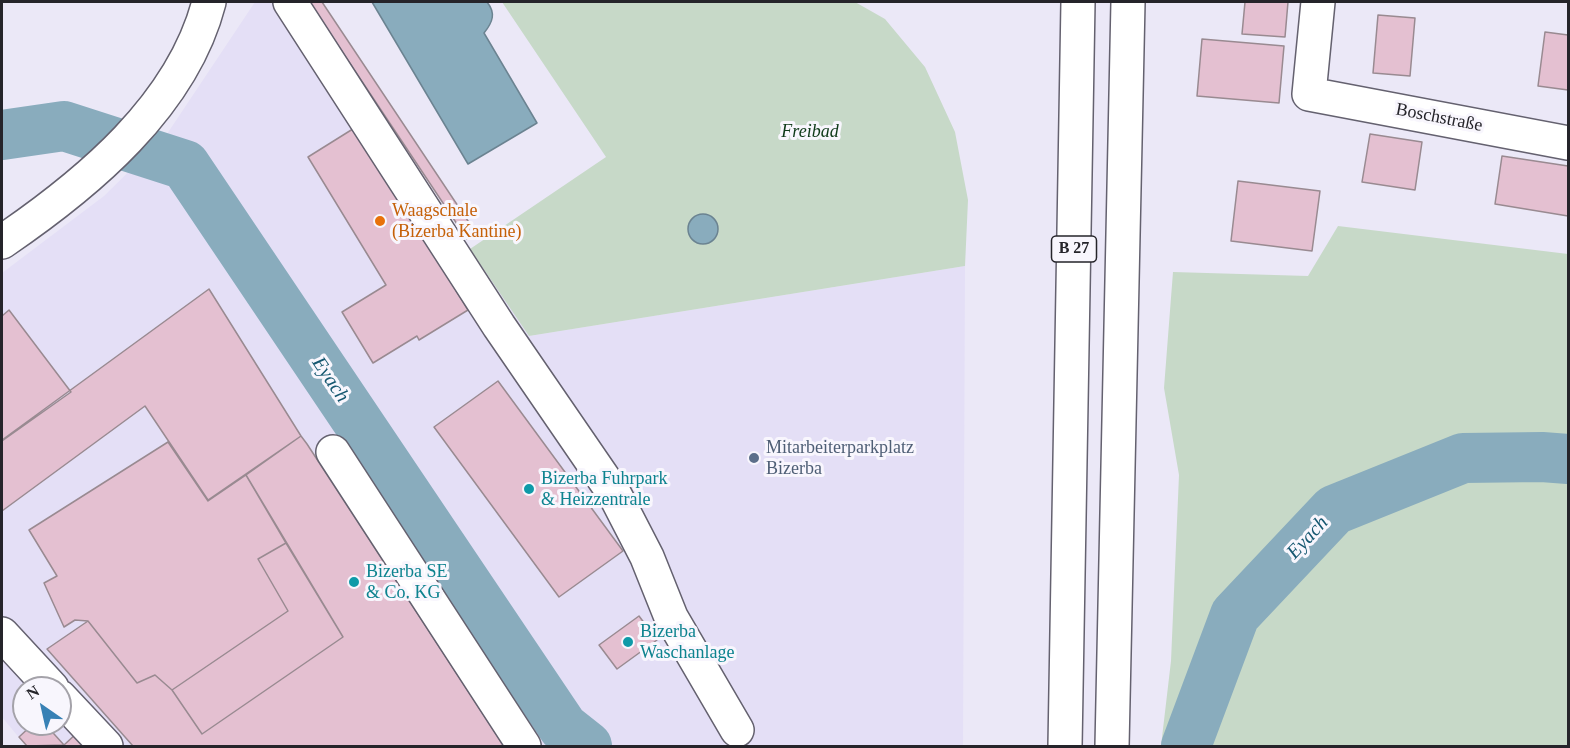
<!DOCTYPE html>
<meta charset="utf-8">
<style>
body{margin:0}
#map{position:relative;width:1570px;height:748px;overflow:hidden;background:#ebe8f7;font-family:"Times New Roman",serif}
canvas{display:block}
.frame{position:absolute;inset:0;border:3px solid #25242a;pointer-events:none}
.north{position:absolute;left:12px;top:676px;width:60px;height:60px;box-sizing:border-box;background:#f8f6fd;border:2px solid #a4a2a9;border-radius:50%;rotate:326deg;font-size:16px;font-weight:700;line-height:24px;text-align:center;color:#25242a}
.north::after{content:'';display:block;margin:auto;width:21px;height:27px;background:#3881b5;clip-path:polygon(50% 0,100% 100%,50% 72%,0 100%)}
</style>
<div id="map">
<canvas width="1570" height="748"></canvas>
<div class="frame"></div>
<div class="north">N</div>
</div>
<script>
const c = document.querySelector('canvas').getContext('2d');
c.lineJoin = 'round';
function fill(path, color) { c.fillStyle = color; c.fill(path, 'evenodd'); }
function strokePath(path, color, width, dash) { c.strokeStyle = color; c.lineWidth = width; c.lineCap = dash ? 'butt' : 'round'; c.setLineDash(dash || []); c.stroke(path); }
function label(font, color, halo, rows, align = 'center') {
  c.font = font + ' "Times New Roman",serif'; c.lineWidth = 6; c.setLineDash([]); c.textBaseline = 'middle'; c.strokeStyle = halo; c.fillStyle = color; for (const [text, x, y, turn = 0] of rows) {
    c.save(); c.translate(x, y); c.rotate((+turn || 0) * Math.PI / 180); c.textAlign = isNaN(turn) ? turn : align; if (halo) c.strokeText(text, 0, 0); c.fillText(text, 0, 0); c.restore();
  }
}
const built = new Path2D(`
 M255,2H306L529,336L965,266L963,746H26L2,717V273L104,196L167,134ZM24,688H60V724H24Z`);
const green = new Path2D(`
 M502,2H855L885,19L925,67L955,132L968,200L965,266L529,336L470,249L606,157Z
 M1338,226L1568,254V746H1161L1171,661L1179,475L1164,388L1173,272L1308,276Z`);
const water = new Path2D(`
 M372,2H487C496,13 493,22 484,33L537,123L468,164Z
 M688 229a15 15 0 1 1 30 0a15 15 0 1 1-30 0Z`);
const river = new Path2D(`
 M2,135L64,126L185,165L563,727L587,746
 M1186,746L1235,615L1334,510L1463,458L1542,457L1568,459`);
const building = new Path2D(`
 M309,2H322L476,233L467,239Z
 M1245,2H1288L1285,37L1242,34Z
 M1378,15L1415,18L1410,76L1373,73Z
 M1545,32L1568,35V90L1538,86Z
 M1202,39L1284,46L1279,103L1197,96Z
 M356,127L468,310L419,340L417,336L373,363L342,312L386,285L308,157Z
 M1370,134L1422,142L1415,190L1362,182Z
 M1502,156L1568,166V216L1495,204Z
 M1238,181L1320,191L1312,251L1231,241Z
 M209,289L301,436L208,500L145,406L2,511V440Z
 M9,310L71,392L2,441V316Z
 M498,381L623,551L559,597L434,427Z
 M301,436L307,444L504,746H133L47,649L88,621L137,683L155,675L172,690L202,734L343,637L246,475Z
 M168,442L208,501L246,475L286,543L258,559L288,611L172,690L155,675L137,683L88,621L75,620L64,627L44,583L57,576L29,530Z
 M286,543L343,637L202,734L172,690L288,611L258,559Z
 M639,616L657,640L617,669L599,645Z
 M33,724H45L64,745L27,746L19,737Z
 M78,732L91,746H62L64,745Z`);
const minor = new Path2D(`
 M290,2L499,326L615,495L647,557L671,617L737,730
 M1318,2L1309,94L1568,143
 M333,452L524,746
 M2,634L52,688
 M60,697L106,746`);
const major = new Path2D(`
 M2,242C87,184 182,106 209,2`);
const highway = new Path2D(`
 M1065,746L1078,2
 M1112,746L1128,2`);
const markers = [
 [380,221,6,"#e8710a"],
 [754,458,6,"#5c6f8a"],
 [529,489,6,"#0f9aa8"],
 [354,582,6,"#0f9aa8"],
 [628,642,6,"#0f9aa8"]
];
const shields = [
 [1074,249,45]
];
const shieldNames = [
 ["B 27",1074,249]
];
const streetNames = [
 ["Boschstraße",1439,118,11]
];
const parkNames = [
 ["Freibad",810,132]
];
const foodNames = [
 ["Waagschale",392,211],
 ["(Bizerba Kantine)",392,232]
];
const serviceNames = [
 ["Mitarbeiterparkplatz",766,448],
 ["Bizerba",766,469]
];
const cultureNames = [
 ["Bizerba Fuhrpark",541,479],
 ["& Heizzentrale",541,500],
 ["Bizerba SE",366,572],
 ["& Co. KG",366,593],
 ["Bizerba",640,632],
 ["Waschanlage",640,653]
];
const waterNames = [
 ["Eyach",330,380,56],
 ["Eyach",1308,538,-47]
];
fill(built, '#e4dff6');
fill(green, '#c7d9c8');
fill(water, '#89acbd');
strokePath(water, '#6b8391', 1.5);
strokePath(river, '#89acbd', 50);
fill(building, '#e4c0d1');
strokePath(building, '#998a91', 1.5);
strokePath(minor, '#64616f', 36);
strokePath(major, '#64616f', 36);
strokePath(highway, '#64616f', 36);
strokePath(minor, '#fff', 33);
strokePath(major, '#fff', 33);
strokePath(highway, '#fff', 33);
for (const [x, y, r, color] of markers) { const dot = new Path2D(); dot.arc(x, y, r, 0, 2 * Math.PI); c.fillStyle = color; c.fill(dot); strokePath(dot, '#f8f6fd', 2); }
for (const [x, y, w] of shields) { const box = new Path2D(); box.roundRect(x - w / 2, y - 13, w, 26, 4.5); c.fillStyle = '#f8f6fd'; c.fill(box); strokePath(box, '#25242a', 1.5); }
label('bold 16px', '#25242a', null, shieldNames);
label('18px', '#25242a', '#f8f6fd', streetNames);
label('italic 18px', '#0e3a18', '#f8f6fd', parkNames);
label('18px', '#c56008', '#f8f6fd', foodNames, 'left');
label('18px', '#4e5e75', '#f8f6fd', serviceNames, 'left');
label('18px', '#0d838f', '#f8f6fd', cultureNames, 'left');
label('italic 20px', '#155770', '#f8f6fd', waterNames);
</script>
